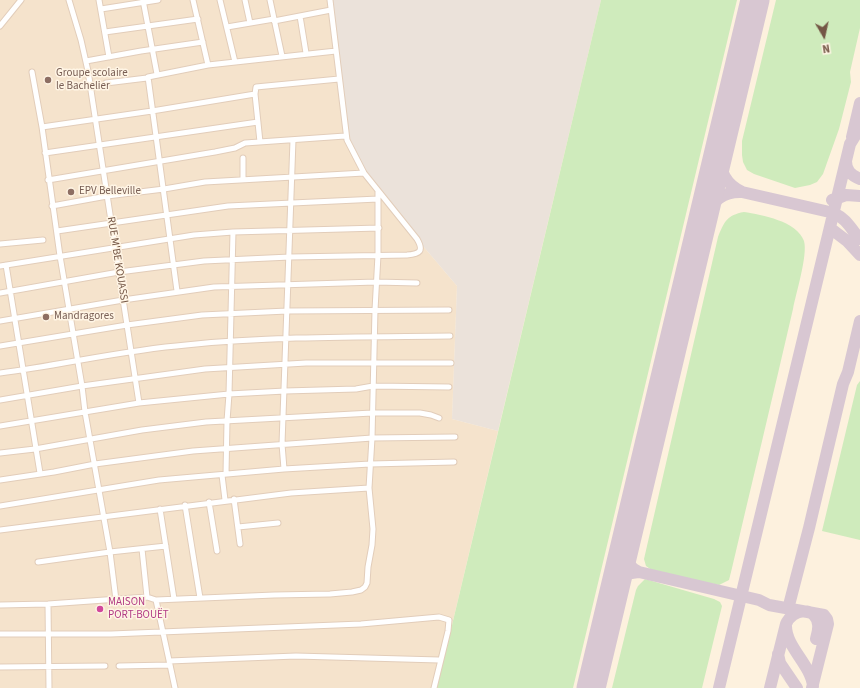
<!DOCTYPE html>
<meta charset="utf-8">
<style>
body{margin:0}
#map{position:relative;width:860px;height:688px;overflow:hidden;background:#fdf1de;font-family:"Source Sans 3",sans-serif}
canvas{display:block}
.north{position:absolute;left:804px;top:16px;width:40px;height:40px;-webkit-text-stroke:3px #fff5e5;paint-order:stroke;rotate:171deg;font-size:11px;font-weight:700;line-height:16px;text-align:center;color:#745645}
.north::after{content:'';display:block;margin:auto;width:14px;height:18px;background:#745645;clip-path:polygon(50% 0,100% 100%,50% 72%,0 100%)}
</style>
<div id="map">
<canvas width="860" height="688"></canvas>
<div class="north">N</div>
</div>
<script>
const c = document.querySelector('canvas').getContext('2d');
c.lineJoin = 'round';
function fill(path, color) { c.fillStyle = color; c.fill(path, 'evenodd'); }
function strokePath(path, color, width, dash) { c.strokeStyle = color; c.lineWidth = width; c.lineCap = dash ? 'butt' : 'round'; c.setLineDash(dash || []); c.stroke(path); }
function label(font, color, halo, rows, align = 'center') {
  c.font = font + ' "Source Sans 3",sans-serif'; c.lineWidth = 3; c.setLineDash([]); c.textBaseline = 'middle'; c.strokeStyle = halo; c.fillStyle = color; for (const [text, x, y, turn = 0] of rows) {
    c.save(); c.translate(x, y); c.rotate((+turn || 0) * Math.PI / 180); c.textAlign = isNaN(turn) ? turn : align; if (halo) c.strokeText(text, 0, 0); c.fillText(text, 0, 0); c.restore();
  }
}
const residential = new Path2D(`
 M0,0H330L417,239L457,286L452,419L498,431L437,688H0Z`);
const industrial = new Path2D(`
 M330,0H601L498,431L452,419L457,286L417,239L364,173L350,147Z`);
const green = new Path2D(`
 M601,0H737L573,688H437Z
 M776,0H860V28L850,72L851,82L839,129L823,174L817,182L810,185L795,188L754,174L747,170L743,162L742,155V141Z
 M744,212C762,215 797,221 804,241C808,255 796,293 793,309C773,396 752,482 732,568L729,580L719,585L653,571L646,566L644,559L718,237C724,222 727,215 744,212Z
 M860,381V540L822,531L857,385Z
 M645,579L714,599L720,602L722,606L702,688H612L636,590L638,586Z`);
const taxiway = new Path2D(`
 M852,137L860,103
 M718,154C721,172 725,184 742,192L834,213C848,220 850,228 860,239
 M846,161C846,171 851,175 860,179
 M832,200L846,195L860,196
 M704,216C713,201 723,191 742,192
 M830,228L847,241L860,255
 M624,551C627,560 629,568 639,572L759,600L769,605L824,615L827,619L828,624L812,688
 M616,585C623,575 626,573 639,572
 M788,609L809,528L843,384L848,372L860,321
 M786,626C786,647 811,665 813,686
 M778,654L780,663L797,688
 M719,688L850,144L860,128
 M770,688L786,624C792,609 815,605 818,624C819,629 817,634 816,639`);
const runway = new Path2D(`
 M591,688L755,0`);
const street = new Path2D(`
 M69,0L81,40L88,71L139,403
 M99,0L109,57
 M143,0L157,74
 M193,0L208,65
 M220,0L235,62
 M245,0L250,23
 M270,0L282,56
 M101,9L158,0
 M300,16L306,53
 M274,21L331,10
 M0,26L21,0
 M227,27L274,19
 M105,32L198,19
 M86,61L141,51L203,42
 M32,72L42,127L60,256L82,386L85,412L110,552L166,546
 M106,83L147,78
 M42,127L152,111L255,94
 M260,142L255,94L256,87L339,79
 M45,153L258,122
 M243,158V179
 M48,180L215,152L235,148L245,143L345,136
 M52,206L107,196L164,189L205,182L364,173
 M57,231L228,206L378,199
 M0,244L43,240
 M6,265L40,473
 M0,266L194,235L233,232L379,228
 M177,291L148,77L208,65L336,51
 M0,293L119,272L204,261L290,257L407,255C420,254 424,251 417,239L364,173L347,140L330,0
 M0,321L123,300L214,287L376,282L417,283
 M0,346L127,325L202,315L287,311L449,310
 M0,373C62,365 124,350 186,345C274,336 362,337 450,336
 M0,400L82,386L205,369L306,363H451
 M0,426L139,403L229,394L285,391L356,389L373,386L449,387
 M0,453L35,449L142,430L206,422L372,413H420L431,415L439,418
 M284,469L282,444L293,140
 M226,474L227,421L229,394L233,232
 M222,475L225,500
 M0,480L54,472L95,464L193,451L372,438L455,437
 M234,499L240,544
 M209,502L217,551
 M185,505L200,598
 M0,506L159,480L284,469L370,464L454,462
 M160,509L174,599
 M238,527L278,523
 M0,530L291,493L369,488
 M142,549L147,597
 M38,562L110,552L116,600
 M156,600L175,688
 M48,604L49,688
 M0,605L48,604L147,597L156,600L274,595L330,594L352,592L361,590L365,587L367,583L368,567L372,545L373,529L369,488L372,438L375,310L378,255V191
 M0,634H111L361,624L439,617L449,620L448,631L434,688
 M169,661L296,656L439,660
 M119,666L170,665
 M0,667L105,666`);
const markers = [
 [48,80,4,"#8d6e63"],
 [71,192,4,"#8d6e63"],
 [46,317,4,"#8d6e63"],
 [100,609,4,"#d1479c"]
];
const educationNames = [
 ["Groupe scolaire",56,74],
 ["le Bachelier",56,87],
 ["EPV Belleville",79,192],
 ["Mandragores",54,317]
];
const streetNames = [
 ["RUE M'BE KOUASSI",117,260,81]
];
const hotelNames = [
 ["MAISON",108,603],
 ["PORT-BOUËT",108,616]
];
fill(residential, '#f5e3cc');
fill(industrial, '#ebe2da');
fill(green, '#cfebbc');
strokePath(taxiway, '#d8c7d2', 12);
strokePath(runway, '#d8c7d2', 29);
strokePath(street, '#e2cdba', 7);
strokePath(street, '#fff', 5);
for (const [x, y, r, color] of markers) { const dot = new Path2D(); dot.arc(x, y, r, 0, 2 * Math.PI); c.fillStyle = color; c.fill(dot); strokePath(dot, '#fff5e5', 1.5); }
label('11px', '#785e54', '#fff5e5', educationNames, 'left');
label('11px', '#745645', '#fff5e5', streetNames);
label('11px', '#b23c85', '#fff5e5', hotelNames, 'left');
</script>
